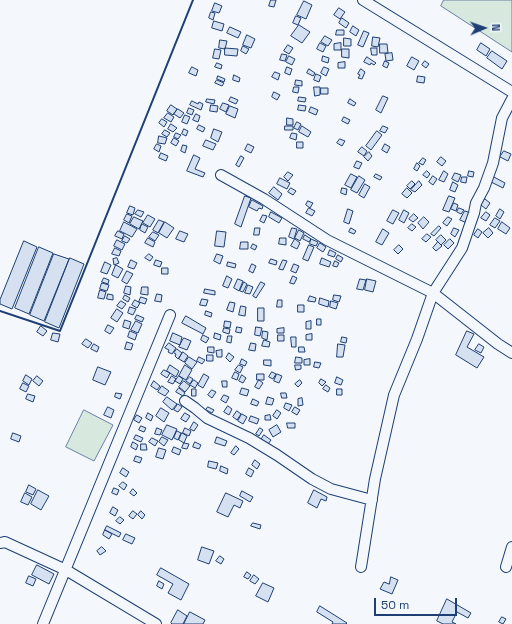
<!DOCTYPE html>
<style>
body{margin:0}
#map{position:relative;width:512px;height:624px;overflow:hidden;background:#f4f7fb;font-family:"Space Grotesk",sans-serif}
canvas{display:block}
.north{position:absolute;left:464px;top:8px;width:40px;height:40px;-webkit-text-stroke:3px #f4f7fb;paint-order:stroke;rotate:88deg;font-size:11px;font-weight:700;line-height:16px;text-align:center;color:#1d3f73}
.north::after{content:'';display:block;margin:auto;width:14px;height:18px;background:#1d3f73;clip-path:polygon(50% 0,100% 100%,50% 72%,0 100%)}
.scale{position:absolute;left:374px;top:598px;width:83px;height:18px;box-sizing:border-box;border:2px solid #1d3f73;border-top:0;padding-left:5px;font-size:12px;line-height:14px;white-space:nowrap;color:#1d3f73;-webkit-text-stroke:3px #f4f7fb;paint-order:stroke}
</style>
<div id="map">
<canvas width="512" height="624"></canvas>
<div class="north">N</div>
<div class="scale">50 m</div>
</div>
<script>
const c = document.querySelector('canvas').getContext('2d');
c.lineJoin = 'round';
function fill(path, color) { c.fillStyle = color; c.fill(path, 'evenodd'); }
function strokePath(path, color, width, dash) { c.strokeStyle = color; c.lineWidth = width; c.lineCap = dash ? 'butt' : 'round'; c.setLineDash(dash || []); c.stroke(path); }
const green = new Path2D(`
 M444,0H512V52L441,6Z
 M84,410L113,425L94,461L66,447Z`);
const building = new Path2D(`
 M271,0H276L274,7L269,6Z
 M304,1L312,5L306,19L297,15Z
 M215,3L222,6L219,13L212,11Z
 M339,8L345,12L340,19L334,15Z
 M211,12L215,13L213,20L209,18Z
 M296,16L301,18L298,25L293,23Z
 M342,18L349,23L346,28L339,23Z
 M214,21L224,24L222,31L212,28Z
 M299,25L310,32L302,43L291,36Z
 M353,26L359,30L356,36L350,32Z
 M230,27L241,32L238,38L227,33Z
 M337,30H344V35H336Z
 M364,31L369,33L363,47L358,45Z
 M247,35L255,39L251,48L243,45Z
 M325,36L332,40L328,46L321,42Z
 M373,37L380,38L378,47L372,46Z
 M344,38L351,39V46H344Z
 M220,40L227,41L225,49L219,48Z
 M320,43L326,46L323,52L317,49Z
 M341,43V50H334V44Z
 M481,43L490,49L486,56L477,50Z
 M380,44H387L388,53H380Z
 M288,45L293,48L289,54L284,51Z
 M243,46L249,49L246,54L241,51Z
 M225,48L238,49L237,56L225,55Z
 M371,48H377V55H372Z
 M215,49L221,50L219,59L213,58Z
 M342,49H349V58L342,57Z
 M492,51L507,61L502,69L487,58Z
 M392,53L393,60L386,61L385,54Z
 M282,54L287,55L285,61L280,60Z
 M289,56L295,59L292,65L286,62Z
 M323,56L329,58L328,63L322,61Z
 M367,57L376,63L374,65L371,63L370,65L364,62Z
 M412,57L419,61L414,70L407,66Z
 M385,61L389,63L387,68L383,66Z
 M425,61L429,64L426,68L422,65Z
 M345,62V68H338V63Z
 M217,63L222,65L221,69L215,67Z
 M192,67L198,70L196,76L189,73Z
 M287,67L292,69L290,75L285,73Z
 M324,67L329,69L326,76L321,73Z
 M309,69L315,73L313,76L307,73Z
 M361,69L365,72L362,79L358,78L360,75L358,74Z
 M275,72L280,74L278,80L272,77Z
 M316,74L321,76L319,82L314,80Z
 M234,75L240,78L239,82L233,80Z
 M218,76L225,79L224,82L217,79Z
 M418,76L425,77L424,83L417,82Z
 M217,80L224,83L222,86L215,83Z
 M296,80L302,81V86L295,85Z
 M294,87H299L298,93L293,92Z
 M314,87H320V95L315,96Z
 M321,88H328V94H321Z
 M274,92L280,95L277,100L272,97Z
 M383,96L388,98L381,113L376,110Z
 M231,97L238,100L236,104L229,101Z
 M299,97L306,98L305,102L298,101Z
 M207,99L215,100L214,104L206,102Z
 M350,99L356,103L354,106L348,103Z
 M192,101L198,104L199,102L203,104L201,110L190,105Z
 M223,103L229,105L226,112L220,109Z
 M171,105L177,109L173,115L167,111Z
 M211,105L218,106L217,112L210,111Z
 M299,105L306,106L305,111L298,110Z
 M230,106L238,109L235,118L226,114Z
 M311,107L318,110L316,115L309,112Z
 M189,108L194,110L192,115L187,113Z
 M178,109L184,113L180,118L174,114Z
 M168,113L174,117L171,122L164,118Z
 M196,114L200,116L198,122L193,120Z
 M185,115L190,117L187,124L182,122Z
 M344,117L350,120L348,124L342,121Z
 M287,118L293,119V125H287Z
 M162,119L167,122L164,127L159,123Z
 M297,122L301,124L298,130L294,128Z
 M171,124L177,128L173,132L168,129Z
 M199,125L205,128L203,132L197,129Z
 M285,126H293V130H285Z
 M302,126L311,132L308,137L299,132Z
 M383,126L388,128L385,133L380,131Z
 M184,129L188,131L186,136L182,134Z
 M214,129L222,132L218,142L211,138Z
 M165,130L170,133L167,137L162,134Z
 M377,131L382,135L371,150L366,146Z
 M176,133L181,135L178,139L174,137Z
 M292,133L297,134L296,140L290,138Z
 M159,136L167,138L165,144L158,143Z
 M174,138L179,141L176,146L171,143Z
 M340,139L345,141L342,146L337,143Z
 M206,140L216,144L213,150L203,146Z
 M297,142H303V148H297Z
 M157,144L161,146L159,152L154,149Z
 M248,144L254,147L251,153L245,150Z
 M385,144L390,147L387,153L382,150Z
 M183,145L187,146L185,153L181,151Z
 M362,147L367,151L364,156L358,152Z
 M504,151L511,154L508,161L500,157Z
 M369,152L372,156L368,161L364,157Z
 M161,153L168,156L166,161L159,158Z
 M194,155L200,158L195,169L205,173L203,177L187,171Z
 M241,156L244,158L239,167L236,165Z
 M441,157L446,161L442,166L437,162Z
 M423,158L426,160L423,165L419,163Z
 M357,161L362,163L359,169L354,167Z
 M417,163L420,166L417,171L414,169Z
 M427,171L430,174L427,178L423,175Z
 M444,171L448,174L444,182L439,180Z
 M469,171L474,172L473,177L468,176Z
 M288,172L293,175L288,181L284,177Z
 M455,173L461,175L458,182L452,179Z
 M351,174L357,177L351,188L345,185Z
 M376,174L382,177L380,180L374,177Z
 M359,176L365,180L357,193L351,190Z
 M433,176L437,179L433,185L429,182Z
 M462,177H467L466,183L461,182Z
 M494,177L505,183L503,188L491,182Z
 M280,178L290,183L287,189L277,184Z
 M412,181L415,184L410,189L407,186Z
 M419,181L422,185L415,192L411,190Z
 M453,182L458,185L455,192L450,190Z
 M365,184L370,187L364,198L359,195Z
 M274,187L282,194L278,200L269,193Z
 M291,188L296,191L293,195L288,192Z
 M342,188L347,189L346,195L341,193Z
 M407,188L412,193L407,198L402,194Z
 M245,196L251,198L241,227L235,224Z
 M449,196L455,198L449,212L443,210Z
 M485,199L490,203L486,209L481,205Z
 M252,200L263,206L262,209L259,208L257,211L249,207Z
 M308,201L313,203L310,208L306,205Z
 M454,203L458,205L456,211L451,209Z
 M130,206L135,208L133,215L127,213Z
 M309,208L315,211L312,216L306,213Z
 M459,208L464,210L461,214L457,212Z
 M348,209L353,211L349,224L344,222Z
 M500,209L504,212L500,219L496,216Z
 M138,210L144,212L141,217L135,214Z
 M393,210L399,213L393,224L387,221Z
 M404,210L409,213L404,223L399,220Z
 M465,211L471,213L467,223L460,220Z
 M271,212L282,218L279,223L269,217Z
 M486,212L490,215L486,221L481,218Z
 M127,214L132,216L129,223L124,220Z
 M414,214L418,218L413,222L409,219Z
 M148,215L155,219L150,227L143,223Z
 M263,215L267,216L264,223L260,221Z
 M134,217L143,221L139,229L130,224Z
 M424,217L429,222L423,229L418,223Z
 M448,217L452,219L447,226L443,223Z
 M495,218L500,221L495,228L490,225Z
 M159,220L164,222L158,233L153,230Z
 M124,222L137,229L132,237L120,231Z
 M165,222L174,228L167,238L159,233Z
 M502,222L510,228L506,234L498,229Z
 M142,224L148,227L145,233L140,230Z
 M412,224L416,227L412,231L408,228Z
 M439,226L441,228L434,236L431,234Z
 M255,228H260L259,235H254Z
 M292,228L297,229L294,239L289,237Z
 M351,228L356,231L354,234L349,232Z
 M454,228L459,230L455,237L451,234Z
 M489,228L493,233L488,238L483,233Z
 M383,229L389,233L382,245L376,242Z
 M478,229L482,232L478,238L474,235Z
 M299,230L304,233L300,241L295,238Z
 M118,231L124,234L122,239L115,236Z
 M180,231L188,234L184,242L176,239Z
 M217,231L226,232L224,247L215,246Z
 M153,232L159,235L155,241L149,237Z
 M427,234L431,237L426,242L422,239Z
 M305,235L311,239L309,242L303,239Z
 M441,235L446,240L441,245L436,240Z
 M125,236L130,239L127,243L122,241Z
 M148,238L155,242L153,247L145,243Z
 M280,238H286V245L279,244Z
 M295,239L300,243L297,249L291,246Z
 M311,239L318,242L316,246L310,244Z
 M450,239L454,243L448,249L444,245Z
 M117,240L125,244L122,250L114,246Z
 M24,241L37,247L12,309L0,304V300Z
 M241,242H248V249H240Z
 M438,242L442,246L436,251L433,248Z
 M320,243L326,247L323,252L317,248Z
 M253,244L257,246L255,250L251,248Z
 M309,245L314,247L308,261L303,259Z
 M399,245L403,249L398,254L394,250Z
 M39,247L53,253L29,314L15,308Z
 M115,248L121,251L119,256L112,254Z
 M330,250L336,253L334,257L328,255Z
 M54,254L69,259L44,321L30,315Z
 M149,254L153,257L150,261L145,258Z
 M217,254L223,256L220,264L214,261Z
 M338,255L343,258L341,262L336,259Z
 M70,258L84,264L59,328L45,322Z
 M117,258L119,263L114,265L113,259Z
 M322,258L331,262L329,267L320,264Z
 M271,259L277,261L276,265L269,263Z
 M131,260L137,263L134,269L128,267Z
 M156,260L162,262L160,267L154,265Z
 M283,260L287,261L283,270L279,269Z
 M335,261L339,263L337,267L333,266Z
 M105,262L111,265L107,274L101,272Z
 M228,262L236,264L235,268L227,266Z
 M252,264L256,266L253,273L249,271Z
 M294,264L299,266L296,273L291,271Z
 M116,265L123,269L118,278L112,275Z
 M162,268H168V274H162Z
 M127,271L133,274L127,284L122,281Z
 M227,276L232,279L228,288L223,286Z
 M293,276L297,278L294,284L290,283Z
 M104,278L109,280L108,284L102,282Z
 M238,279L243,281L239,291L234,288Z
 M360,279L366,280L363,290L357,289Z
 M367,279L376,281L373,292L365,290Z
 M244,282L247,284L243,292L240,291Z
 M261,282L265,284L256,298L253,296Z
 M102,283L109,285L107,291L100,289Z
 M248,285L253,287L250,294L245,293Z
 M126,286L131,287L130,295L124,293Z
 M142,287H148V295L141,294Z
 M205,289L215,291V295L204,293Z
 M100,290L106,292L104,299L98,298Z
 M108,294L113,295V300L107,299Z
 M157,294L162,295L161,302L155,301Z
 M125,295L130,298L128,302L123,299Z
 M334,295L341,296L339,302L333,300Z
 M310,296L316,298L315,302L308,301Z
 M141,297L147,299L145,304L139,302Z
 M320,298L329,301L328,307L319,304Z
 M202,299L208,300L206,306L200,305Z
 M135,300L140,303L137,308L132,305Z
 M278,300H282V307H277Z
 M121,301L126,304L122,309L117,306Z
 M331,301L338,303L336,309L330,307Z
 M230,302L235,303L233,312L227,310Z
 M298,305H304V312H298Z
 M241,306L246,307L245,316L239,315Z
 M130,307L136,309L133,315L128,313Z
 M258,308H264V321H258Z
 M117,309L123,313L117,322L111,318Z
 M206,311L212,313L211,317L205,315Z
 M137,315L144,318L142,322L135,319Z
 M186,316L206,328L203,334L182,323Z
 M317,319H321V325H317Z
 M125,320L131,322L129,329L123,327Z
 M136,321L142,324L138,333L131,330Z
 M225,321L231,322L230,328L224,327Z
 M311,321V329H306V322Z
 M108,325L114,328L110,334L105,331Z
 M41,326L47,331L43,336L37,332Z
 M237,327L242,328L241,333L236,332Z
 M256,327L262,328L260,336L255,335Z
 M224,328L230,329L229,334L223,332Z
 M284,328V333H277V329Z
 M130,331L137,334L135,340L128,337Z
 M263,331L268,332L267,340L262,338Z
 M467,331L474,334L467,347L484,357L477,368L456,355Z
 M53,333L60,334L58,342L51,340Z
 M173,333L182,337L180,345L170,341Z
 M215,333L221,335L220,340L214,338Z
 M312,334V340H306V335Z
 M203,335L209,338L206,343L201,340Z
 M278,335H284V341H278Z
 M228,336H232L231,343L227,342Z
 M291,337H296V347H292Z
 M342,337L347,338L346,343L341,342Z
 M184,338L191,341L187,350L179,347Z
 M86,339L92,343L88,348L82,344Z
 M264,340L270,342L269,347L262,346Z
 M127,342L133,344L131,350L125,349Z
 M169,343L176,348L172,354L168,352L169,350L165,348Z
 M251,343L256,344L255,351L249,350Z
 M94,344L99,347L97,352L91,349Z
 M338,344L345,345L343,357H337Z
 M479,344L484,347L481,353L475,350Z
 M208,347H214V353L208,352Z
 M299,347H304L305,352H299Z
 M177,349L182,353L178,359L175,356L176,354L174,353Z
 M222,350V357H217L216,351Z
 M183,352L188,356L184,362L179,359Z
 M229,353L234,357L230,362L226,358Z
 M207,355H213V361H207Z
 M189,357L197,362L192,369L185,363Z
 M199,357L205,360L202,364L197,361Z
 M296,357L302,358V363H295Z
 M242,359L247,362L245,366L240,364Z
 M310,359V365H304V360Z
 M264,360H271V366L264,365Z
 M315,362L321,363L319,368L314,367Z
 M170,365L179,371L176,377L167,371Z
 M185,365L192,370L186,380L179,376Z
 M239,365L243,367L240,373L235,370Z
 M295,365H301V369L296,370Z
 M98,367L111,372L105,385L93,380Z
 M164,370L170,373L167,378L161,374Z
 M235,372L239,374L237,380L232,378Z
 M272,372L276,374L273,379L269,377Z
 M204,374L209,377L203,388L198,385Z
 M257,374H264V380H257Z
 M277,374L282,376L279,383L274,381Z
 M26,375L32,379L29,385L23,381Z
 M242,375L246,378L243,383L239,381Z
 M37,376L43,381L39,386L33,381Z
 M172,376L176,379L173,384L168,382Z
 M179,376L183,379L180,384L175,381Z
 M190,377L193,379L190,384L186,381Z
 M337,377L343,380L341,385L335,383Z
 M321,379L326,382L322,386L319,383Z
 M194,380L198,383L195,388L190,385Z
 M259,380L263,383L259,389L255,387Z
 M300,380L302,383L298,387L295,384Z
 M154,381L160,386L157,390L151,386Z
 M184,381L190,386L185,392L179,387Z
 M222,381H227V387H223Z
 M23,383L29,386L26,392L20,389Z
 M326,385L330,388L328,392L323,389Z
 M162,386L169,391L165,396L158,392Z
 M179,388L185,393L183,396L176,392Z
 M242,388L249,390L247,396L240,394Z
 M192,389H196V396H192Z
 M337,389H342V395H337Z
 M212,390L216,392L212,398L208,395Z
 M116,393L122,394L120,399L115,397Z
 M281,393H286L287,398H282Z
 M28,394L35,396L33,402L26,399Z
 M224,395L229,397L226,403L221,400Z
 M167,397L177,404L172,410L163,402Z
 M268,397L274,399L272,405L266,404Z
 M302,398L303,405L298,406V399Z
 M253,399L259,402L257,406L251,404Z
 M286,403L292,405L289,411L284,408Z
 M178,404L182,407L178,412L174,410Z
 M228,406L232,409L229,415L224,412Z
 M108,407L114,410L111,418L104,415Z
 M208,407L214,410L212,413L206,410Z
 M295,407L300,410L297,415L292,412Z
 M161,408L169,413L164,422L156,416Z
 M277,410L281,413L277,419L273,416Z
 M237,411L241,414L237,420L233,417Z
 M148,413L153,416L151,421L146,418Z
 M185,413L190,416L186,422L181,419Z
 M242,414L247,417L243,424L238,421Z
 M137,415L142,418L139,423L134,420Z
 M270,415L271,420H265V416Z
 M251,416L259,419L257,424L249,421Z
 M194,422L198,425L194,431L190,429Z
 M287,423H295V428H288Z
 M167,425L177,429L172,440L162,435Z
 M277,425L281,432L273,437L269,430Z
 M141,426L146,428L144,432L139,430Z
 M157,428L162,430L160,435L155,434Z
 M185,428L191,431L189,436L183,433Z
 M260,428L263,430L259,436L256,434Z
 M177,431L181,433L178,440L174,438Z
 M13,433L21,436L19,442L11,439Z
 M182,433L187,436L184,443L179,440Z
 M136,435L143,438L141,442L134,439Z
 M264,435L271,440L268,444L261,440Z
 M162,437L168,440L164,446L159,442Z
 M217,437L227,441L225,446L215,443Z
 M152,438L158,441L155,446L149,442Z
 M133,442L138,445L136,450L131,447Z
 M195,442L201,445L199,449L193,447Z
 M184,443L189,444L187,449L182,448Z
 M141,444H146L147,450H141Z
 M236,446L239,449L234,455L231,453Z
 M174,447L181,450L179,455L172,452Z
 M159,448L166,450L163,459L156,457Z
 M136,456L142,458L140,463L134,461Z
 M255,460L260,464L257,469L252,465Z
 M209,461L218,463L216,469L208,467Z
 M221,466L228,469L227,474L220,471Z
 M123,468L129,472L126,477L120,473Z
 M249,468L254,471L251,477L246,474Z
 M123,482L127,485L124,490L119,486Z
 M29,485L36,489L33,495L26,492Z
 M114,488L119,490L117,495L112,493Z
 M133,489L137,493L134,496L130,493Z
 M38,490L49,496L41,510L31,504Z
 M314,490L327,497L326,501L321,499L317,508L308,503Z
 M242,491L253,497L250,502L240,496Z
 M25,493L32,497L28,505L21,502Z
 M226,493L243,501L240,508L234,505L228,517L217,512Z
 M113,507L118,510L115,516L110,513Z
 M133,511L137,514L133,519L129,516Z
 M141,511L145,515L142,519L138,515Z
 M120,517L124,520L120,524L116,521Z
 M253,523L261,525L260,529L251,526Z
 M107,526L121,533L119,537L105,530Z
 M105,530L112,534L109,539L103,535Z
 M126,534L135,538L132,544L123,540Z
 M102,547L106,551L100,555L97,551Z
 M202,547L214,551L209,564L198,560Z
 M220,556L224,559L221,564L216,561Z
 M37,565L54,574L49,584L32,575Z
 M161,568L189,584L181,600L168,593L173,584L157,575Z
 M247,572L251,575L248,579L244,577Z
 M254,575L259,579L255,584L250,581Z
 M29,576L36,579L33,586L26,583Z
 M391,577L398,580L392,594L380,589L384,582L389,584Z
 M159,581L164,584L162,589L157,586Z
 M263,583L274,588L268,602L256,596Z
 M447,599L471,613L468,618L457,612L452,622L456,624H443L437,621Z
 M320,606L347,623L346,624H332L333,622L317,612Z
 M178,610L187,616L183,624H172L171,623Z
 M190,612L205,620L203,624H184Z
 M502,617L506,619L503,624L499,622Z`);
const street = new Path2D(`
 M363,0L512,92
 M221,175L264,199L327,240L433,293L498,344L512,353
 M185,401L195,408L207,418L249,438L277,455L312,479L331,489L372,500
 M0,543L5,542L66,570L156,624
 M361,567L375,479L394,395L417,339L433,293L462,248L474,213L476,203L484,188L493,163L502,118L512,99
 M506,567L512,547
 M43,624L170,315`);
const wall = new Path2D(`
 M0,311L60,331L193,0`);
fill(green, '#d7e8df');
strokePath(green, '#687fa3', 1);
fill(building, '#d5e0f0');
strokePath(building, '#1d3f73', 1);
strokePath(street, '#1d3f73', 12);
strokePath(street, '#f4f7fb', 10);
strokePath(wall, '#1d3f73', 2);
</script>
